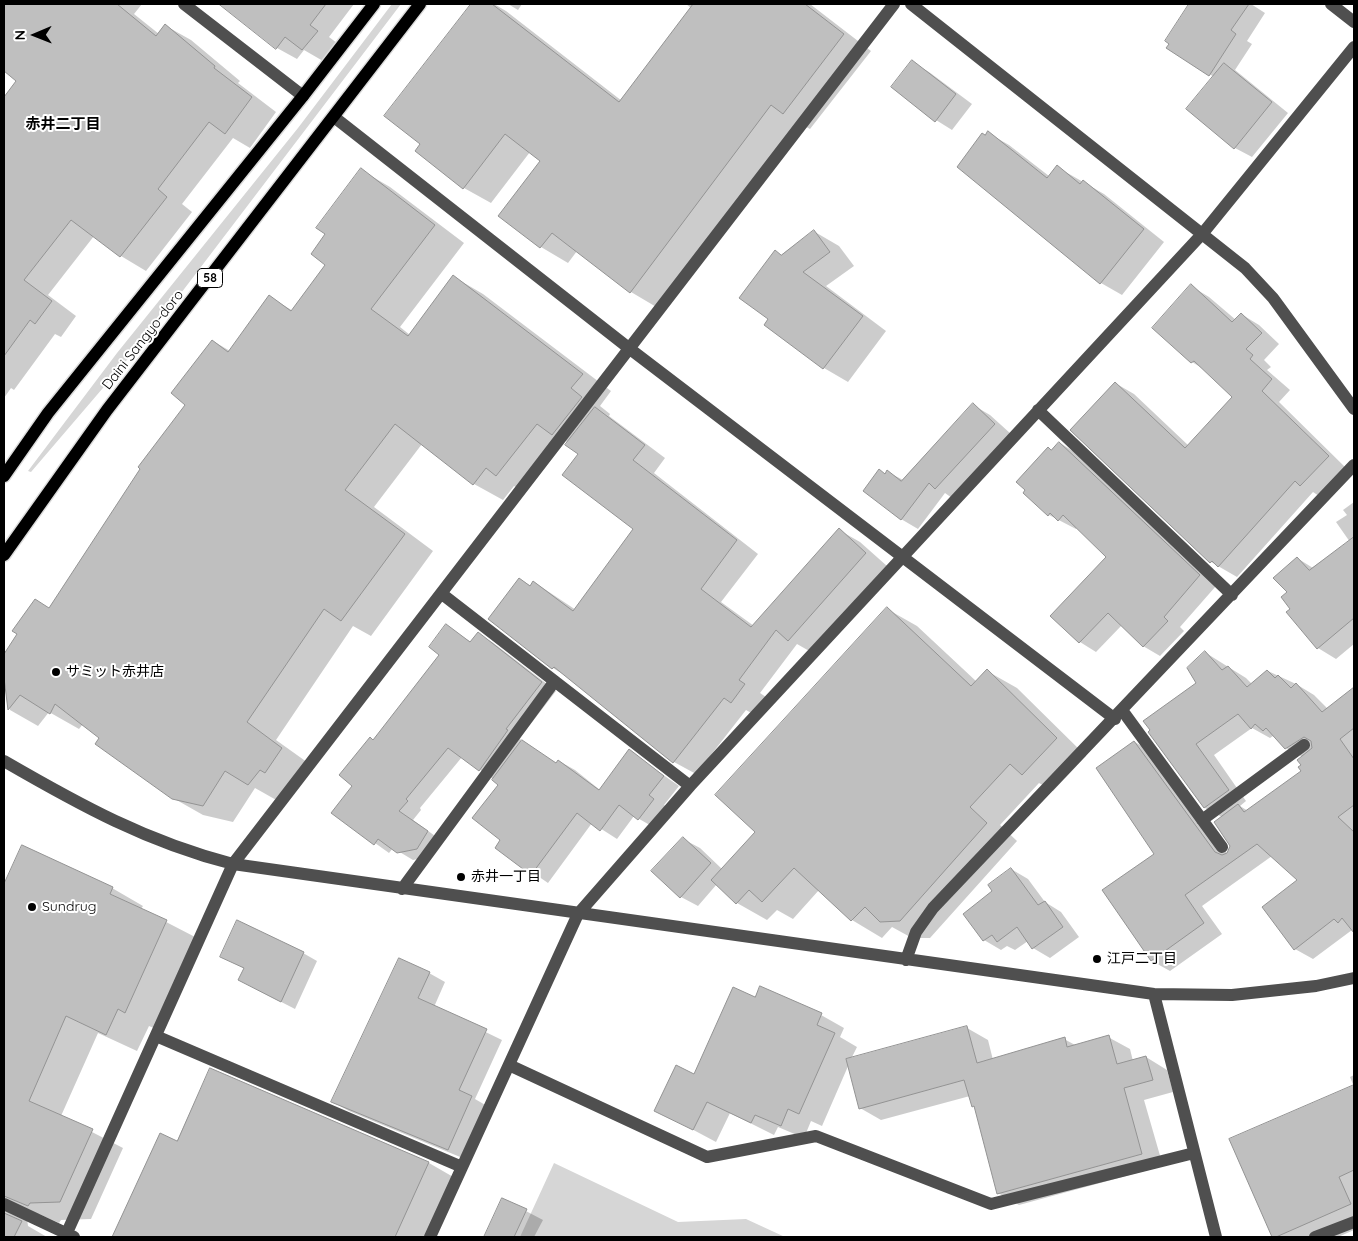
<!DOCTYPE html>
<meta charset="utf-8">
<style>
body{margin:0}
#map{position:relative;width:1358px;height:1241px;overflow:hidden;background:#fff;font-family:Quicksand,sans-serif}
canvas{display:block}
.frame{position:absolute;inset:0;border:5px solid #000;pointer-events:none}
.north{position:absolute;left:10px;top:10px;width:50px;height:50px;-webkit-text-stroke:4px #fff;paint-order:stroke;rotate:269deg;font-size:14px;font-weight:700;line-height:20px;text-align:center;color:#000}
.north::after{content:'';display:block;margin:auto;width:18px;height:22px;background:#000;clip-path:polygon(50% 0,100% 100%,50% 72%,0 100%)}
</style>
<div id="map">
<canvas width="1358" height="1241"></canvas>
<div class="frame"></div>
<div class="north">N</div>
</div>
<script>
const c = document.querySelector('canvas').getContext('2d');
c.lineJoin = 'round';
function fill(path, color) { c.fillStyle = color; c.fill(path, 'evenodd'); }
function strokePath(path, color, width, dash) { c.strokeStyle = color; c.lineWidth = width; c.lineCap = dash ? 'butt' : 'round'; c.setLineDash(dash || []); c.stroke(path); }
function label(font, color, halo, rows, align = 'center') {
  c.font = font + ' Quicksand,"Noto Sans JP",sans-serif'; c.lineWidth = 4; c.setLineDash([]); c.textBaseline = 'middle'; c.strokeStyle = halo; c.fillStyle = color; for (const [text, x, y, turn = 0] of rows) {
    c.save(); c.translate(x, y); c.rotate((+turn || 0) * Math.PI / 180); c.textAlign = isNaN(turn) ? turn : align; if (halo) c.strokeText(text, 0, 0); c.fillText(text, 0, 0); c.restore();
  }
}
const green = new Path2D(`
 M392,4H401L156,326L31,472L28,471L117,353L298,128Z
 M554,1163L678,1222L746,1219L785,1237H520Z`);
const shadow = new Path2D(`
 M4,4H142L134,14L159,34L166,26L191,40L240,81L238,83L276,112L250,148L233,138L182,204L192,212L146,271L121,256L94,236L48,295L76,316L61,337L55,334L14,390L11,388L4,398V99L18,80L4,69Z
 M225,4H354L329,37L337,43L323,61L304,50L297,59L277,48L224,6Z
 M473,4H494L506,11L622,101L691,8L686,4H810L871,51L810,129L797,122L658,308L631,292L577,251L568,263L541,247L542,160L530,152L491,203L464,188L422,144L386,116Z
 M508,4H522L518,10Z
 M1192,4H1251L1265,13L1247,41L1252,44L1235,70L1288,113L1252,157L1235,148L1188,109L1214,77L1168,47L1171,44L1167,41Z
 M912,62L929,72L972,104L952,130L936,120Z
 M988,133L1009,145L1049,176L1057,167L1104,194L1164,242L1122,295L1101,283L1037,232L990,191L985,136Z
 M361,170L390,187L464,243L400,327L410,335L454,277L483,294L611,391L600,406L610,414L609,416L665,458L654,473L758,554L721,602L754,626L839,530L860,542L887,566L811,652L797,644L760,693L766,697L753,714L746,710L696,774L674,762L566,676L553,668L520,579L531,586L534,582L576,610L635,529L580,454L566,441L526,492L514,486L503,500L474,484L422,444L374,507L433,551L371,636L353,626L276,740L311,765L278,801L255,788L233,822L203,815L173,798L83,724L79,729L49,712L38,726L10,710L4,656L19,634L50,609L187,405L213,341L230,351L270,297L293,311L327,265V234Z
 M815,232L839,246L854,266L826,286L886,331L848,382L824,368L766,324L770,319L782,256Z
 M1191,286L1209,297L1236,320L1241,314L1259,325L1279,344L1264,360L1271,367L1267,370L1290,390L1279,402L1346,468L1319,496L1313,492L1237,577L1211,562L1115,383L1134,394L1189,446L1233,397L1205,370L1192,362L1154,328Z
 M973,405L990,415L1011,434L952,498L945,493L918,529L901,519L888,472L903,480Z
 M1060,443L1076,453L1216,586L1180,627L1184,631L1160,656L1143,646L1122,625L1096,652L1080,642L1052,616L1108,557L1077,527L1076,529L1049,515L1052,451Z
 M1354,502V644L1336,659L1318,648L1288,612L1292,609L1288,592L1297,558L1313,568L1350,542L1336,522L1347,515L1343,510Z
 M887,609L917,626L977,682L987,671L1017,688L1086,756L1053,791L1039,783L1000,825L1017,841L930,938H912L892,927L882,938L852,920L819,890L793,919L777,910L767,920L737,903L717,884L698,906L681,897L683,839L700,848L722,869L757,832Z
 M446,626L471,642L478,634L492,642L556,691L520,738L521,741L557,764L559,761L575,770L600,790L629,751L679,786L664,805L669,809L655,828L634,816L617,839L592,823L548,883L497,848L502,840L500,784L462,757L420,808L421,810L413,820L442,841L431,856L413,860L393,848L389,853L333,813L354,785L374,741L441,655Z
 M1206,653L1246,678L1252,684L1268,671L1296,684L1314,695L1328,709L1354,689V931L1352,930L1313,959L1295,949L1299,881L1272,856L1202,906L1222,934L1170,971L1152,961L1104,890L1156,854L1135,742L1153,753L1228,855L1231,847L1222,817L1205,808L1150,732L1198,684ZM1252,728L1270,738L1273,736L1278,739L1286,748L1303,757V765L1302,771L1248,811L1240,806L1246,801L1214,755Z
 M23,846L112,888L143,906L141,909L197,938L156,1029L149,1026L137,1051L98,1033L61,1116L123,1148L91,1219L61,1220L59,1223L39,1214H31L27,1218L28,1226L47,1237H4V887Z
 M1011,869L1028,879L1045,902L1061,912L1079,937L1050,958L1033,948L1028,941L1015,950L1007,946L1001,950L984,940L964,914L994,892Z
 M303,953L317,961L295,1009L254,988L245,969L221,956Z
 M429,973L445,982L434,1007L502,1040L475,1099L487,1106L465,1159L349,1111L333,1102Z
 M756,998L821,1015L844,1028L840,1037L857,1047L851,1059L967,1028L988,1040L993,1060L1064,1039L1077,1046L1108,1037L1130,1049L1133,1061L1146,1057L1167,1070L1173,1092L1144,1100L1163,1166L1019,1205L998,1193L975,1108L970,1096L881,1120L860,1108L849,1064L822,1126L811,1121L804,1138L778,1127L774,1135L730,1113L716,1142L656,1110L695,1076Z
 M210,1070L429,1163L455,1178L428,1237H120L115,1234L178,1143Z
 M1354,1075V1230L1338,1237H1273L1231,1140L1354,1087L1350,1077Z
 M503,1199L543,1220L534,1237H485Z`);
const building = new Path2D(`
 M4,4H117L156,36L165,24L215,66L214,68L252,97L225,134L209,122L158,189L167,197L120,257L71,220L24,280L52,301L35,324L30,320L4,356V97L16,81L4,71Z
 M219,4H326L310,25L318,31L302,50L285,37L276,49Z
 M471,4H492L619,102L693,4H805L844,34L783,114L771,105L630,293L552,233L540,248L498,216L540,161L505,134L463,189L415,151L420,144L384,116Z
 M1189,4H1249L1231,30L1236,34L1209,76L1166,48L1169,44L1165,41Z
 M912,60L956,94L935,122L891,87Z
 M1224,63L1272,102L1234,149L1186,109Z
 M988,131L1047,178L1057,165L1080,184L1083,180L1144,229L1100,284L957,167L982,133L985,135Z
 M361,168L435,225L371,309L408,336L453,275L583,374L571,388L582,397L552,435L537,424L496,476L486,468L473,485L395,424L345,490L405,534L341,621L324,609L247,722L282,748L265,773L260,770L248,785L225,771L203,806L172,799L95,744L99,738L55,704L50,714L20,695L8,710L4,678V654L17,634L12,631L35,599L49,608L140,469L138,467L185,405L171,393L212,340L228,352L269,295L291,311L325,265L311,254L325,234L316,228Z
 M814,230L830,252L803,272L863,316L823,369L764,325L768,319L739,298L775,250L781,255Z
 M1191,284L1232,322L1241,313L1262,333L1246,349L1253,355L1250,359L1272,379L1262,391L1329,456L1300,486L1295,481L1218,567L1212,561L1210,563L1070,430L1115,382L1185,448L1232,397L1194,361L1191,363L1152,328Z
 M973,403L995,424L935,489L929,483L901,520L863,491L879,469L885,474L887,470L901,481Z
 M595,407L645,445L633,460L737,540L701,589L751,627L839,528L866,553L788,641L776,630L739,680L745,684L731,703L724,698L673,763L554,667L552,669L488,619L519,578L530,586L533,581L573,611L633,529L562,475L578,454L565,445Z
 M1059,442L1200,575L1164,617L1168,621L1143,647L1108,613L1079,643L1050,616L1106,557L1063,515L1058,521L1050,513L1048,516L1023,493L1025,490L1016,482L1048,447L1051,450Z
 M1354,537V618L1317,649L1286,612L1290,609L1281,597L1287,592L1273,578L1297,557L1309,570Z
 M887,607L971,686L987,669L1057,738L1022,775L1010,764L970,807L987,823L900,921L880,922L865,907L851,921L794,868L762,902L749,890L736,904L711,880L755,832L715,795Z
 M446,624L470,642L478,632L542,682L506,729L508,730L479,771L448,748L406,799L408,801L399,811L428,831L417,849L397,853L378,839L374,845L331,813L352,786L339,775L370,737L373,740L439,655L429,647Z
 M1205,651L1222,670L1228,666L1247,687L1267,670L1275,678L1278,675L1291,688L1296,683L1322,712L1354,687V728L1340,739L1354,759V805L1338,817L1354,832V933L1342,918L1338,923L1334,919L1294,950L1262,907L1297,880L1257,844L1185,895L1204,923L1151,961L1102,890L1154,854L1096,768L1134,741L1215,852L1222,855L1227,853L1230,846L1214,822L1238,804L1244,812L1301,771L1298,767L1301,765L1297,760L1312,748L1311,741L1304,737L1285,749L1266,728L1263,731L1255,724L1251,729L1238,714L1196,744L1229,790L1204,808L1148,732L1150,730L1143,721L1196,683L1187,668Z
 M522,740L556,763L558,760L599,790L629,749L664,776L649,795L654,799L638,820L619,805L600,831L577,813L531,875L495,848L500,840L472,818L498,785L492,780Z
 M683,837L711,863L680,898L651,871Z
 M22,845L113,887L110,894L167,920L125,1013L118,1009L106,1035L66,1016L29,1101L93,1129L60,1202L30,1203L28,1206L4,1196V884Z
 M1011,868L1038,905L1045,901L1063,927L1032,949L1017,927L997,942L992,935L983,941L963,914L992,891L988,885Z
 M237,920L304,952L281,1002L238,980L244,968L220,957Z
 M399,958L430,972L418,998L487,1029L459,1090L472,1096L448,1150L331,1102Z
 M760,986L822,1013L817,1025L835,1033L799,1114L788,1109L781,1126L755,1115L751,1123L707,1102L693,1130L654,1111L676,1065L694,1074L733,987L755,997Z
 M967,1026L977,1063L1065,1037L1067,1047L1109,1035L1117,1064L1146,1056L1153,1080L1124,1088L1142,1154L997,1194L974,1106L972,1107L964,1080L859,1109L846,1059Z
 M210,1068L429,1162L395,1237H112L160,1133L177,1141Z
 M1354,1085V1170L1339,1177L1351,1204L1276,1237H1272L1229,1139Z
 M502,1198L527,1209L514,1237H484Z
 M4,1213L22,1221L14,1237H4Z`);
const minor = new Path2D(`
 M184,4L303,96
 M911,4L1245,268L1273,298L1354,409
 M1331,4L1354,22
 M334,117L630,349L1115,719
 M1038,410L1232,595
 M442,594L690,786
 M1122,710L1222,847
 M4,761C80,805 147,842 233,864L1154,994L1232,995L1316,986L1354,978
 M1202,820L1304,745
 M402,889L554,682
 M906,960L916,932L933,908L1354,465
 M1154,994L1216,1237
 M156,1036L462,1167
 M509,1065L707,1157L816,1136L991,1204L1194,1153
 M4,1204L74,1237
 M65,1237L233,864L894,4
 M430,1237L578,914L690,786L1203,233L1354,47
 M1315,1237L1354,1222`);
const major = new Path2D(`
 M4,476L48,413L303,96L374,4
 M4,555L107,410L420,4`);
const markers = [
 [56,672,5,"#000"],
 [461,877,5,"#000"],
 [32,907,5,"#000"],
 [1097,959,5,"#000"]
];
const shields = [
 [210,278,25]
];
const shieldNames = [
 ["58",210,278]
];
const streetNames = [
 ["Daini Sangyo-doro",143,340,-52]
];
const poiNames = [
 ["サミット赤井店",66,672],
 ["赤井一丁目",471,877],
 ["Sundrug",42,907],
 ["江戸二丁目",1107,959]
];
const neighbourhoodNames = [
 ["赤井二丁目",63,124]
];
fill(green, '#d6d6d6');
fill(shadow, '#0003');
fill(building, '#bfbfbf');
strokePath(building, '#939393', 1);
strokePath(major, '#dbdbdb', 15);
strokePath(minor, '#4f4f4f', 12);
strokePath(major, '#000', 12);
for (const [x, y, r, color] of markers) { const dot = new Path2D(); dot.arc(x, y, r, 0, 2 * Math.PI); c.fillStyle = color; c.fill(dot); strokePath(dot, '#fff', 2); }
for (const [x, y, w] of shields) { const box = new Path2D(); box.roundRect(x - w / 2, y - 9.5, w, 19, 4); c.fillStyle = '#fff'; c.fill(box); strokePath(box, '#000', 1); }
label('bold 12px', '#000', null, shieldNames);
label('14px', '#000', '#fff', streetNames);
label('14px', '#000', '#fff', poiNames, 'left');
label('bold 15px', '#000', '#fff', neighbourhoodNames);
</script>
